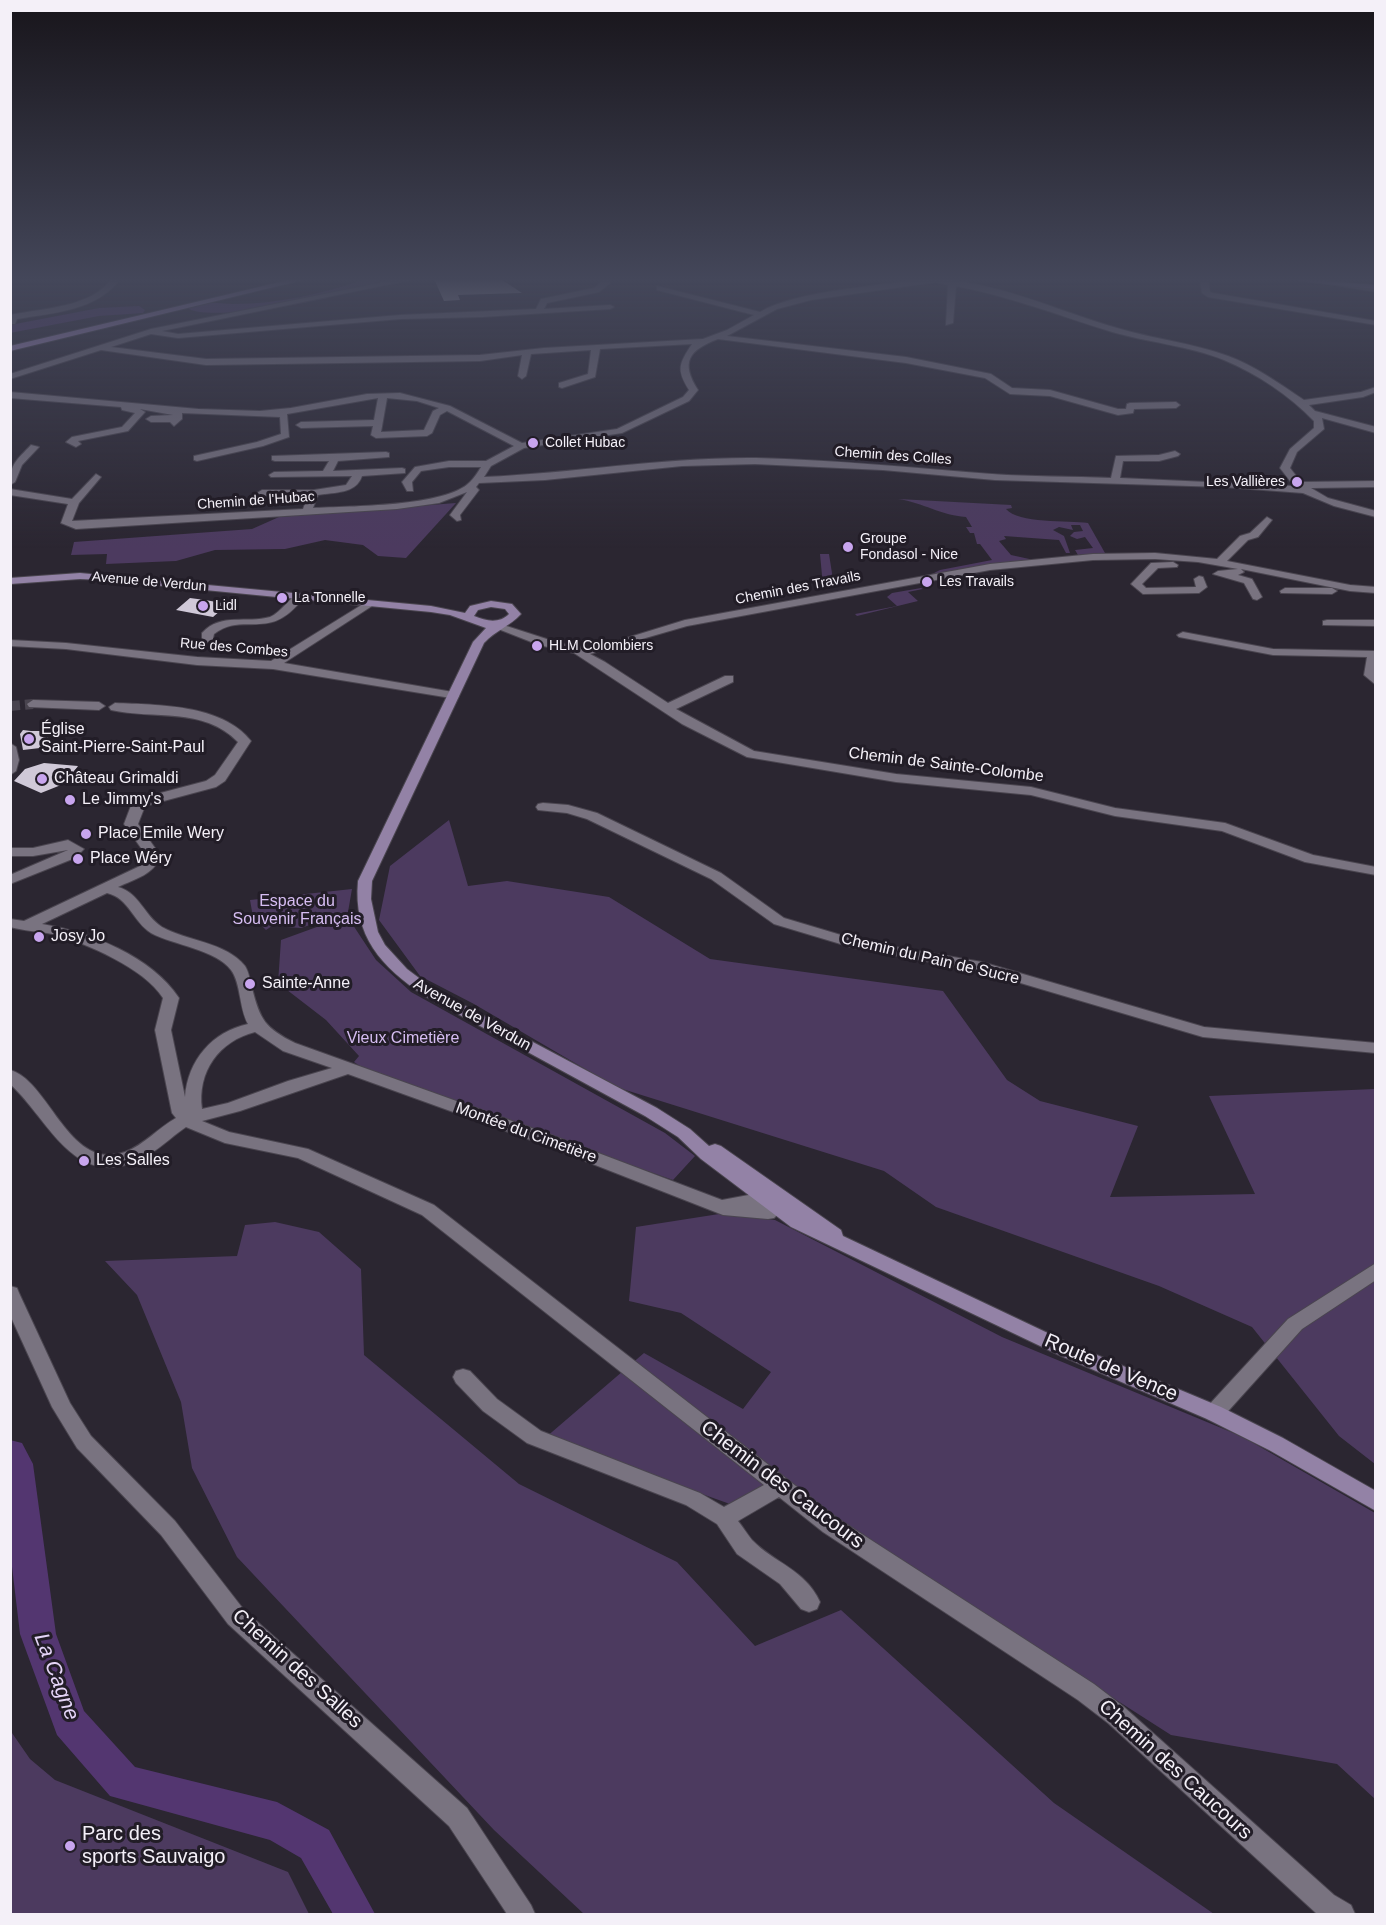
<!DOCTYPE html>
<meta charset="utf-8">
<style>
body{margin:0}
#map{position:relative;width:1386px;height:1925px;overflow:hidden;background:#2b2631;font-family:Helvetica,sans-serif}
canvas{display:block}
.frame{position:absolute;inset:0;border:12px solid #f4f0f8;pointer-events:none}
</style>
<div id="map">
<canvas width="1386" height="1925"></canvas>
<div class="frame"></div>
</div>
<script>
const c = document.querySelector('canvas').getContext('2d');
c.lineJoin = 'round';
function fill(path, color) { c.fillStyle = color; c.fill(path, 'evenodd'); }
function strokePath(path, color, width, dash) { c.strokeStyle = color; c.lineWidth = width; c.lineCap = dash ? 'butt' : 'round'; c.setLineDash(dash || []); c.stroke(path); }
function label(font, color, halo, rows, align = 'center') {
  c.font = font + ' Helvetica,sans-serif'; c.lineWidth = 6; c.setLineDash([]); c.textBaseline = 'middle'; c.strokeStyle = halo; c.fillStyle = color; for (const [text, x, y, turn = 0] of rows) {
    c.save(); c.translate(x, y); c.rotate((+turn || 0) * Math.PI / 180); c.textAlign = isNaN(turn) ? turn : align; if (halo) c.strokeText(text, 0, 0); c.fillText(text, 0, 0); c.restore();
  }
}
const green = new Path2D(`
 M898,499L1011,505L1012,508L1006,509C1018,524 1068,520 1088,523L1105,553L1078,555L1075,550L1093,548L1085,537L1077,539L1070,536L1074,532L1083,531L1080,525H1071L1073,530L1059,527L1053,530L1064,536L1070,553H1066L1059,540L1004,536L1006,539L999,541L1011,555L1034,560L932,574L940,570L992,560L980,544H977L974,533H970L966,527H972L966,517C940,515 924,503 898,499Z
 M456,503L406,558L378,556L363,545L325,540L285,549L215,550L176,561L106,564L107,554L71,555L74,542L252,529L279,517Z
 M820,554H829L834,586H823Z
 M921,588L923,589L908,592L918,601L857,616L855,614L897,606L887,597L892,593Z
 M449,820L468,886L507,881L609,897L710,959L943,991L1007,1080L1040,1101L1138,1126L1110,1197L1255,1194L1209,1096L1375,1089V1464L1339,1436L1252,1327L1159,1286L936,1207L884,1171L616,1087L474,1004L420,976L379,920L390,866Z
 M352,889L348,912L301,928L272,926L266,930L253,917L250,900Z
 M347,916L376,960L411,992L665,1133L695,1156L673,1180L373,1075L354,1062L359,1056L326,1020L278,983L281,940Z
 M719,1214L775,1220L1002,1337L1243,1437L1375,1513V1799L1337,1764L1171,1735L788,1490L744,1509L545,1438L644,1353L743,1409L771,1372L681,1313L629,1301L636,1227Z
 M275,1222L319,1232L361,1269L364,1355L519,1484L677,1562L755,1646L841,1610L1054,1803L1214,1914H584L494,1830L237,1557L192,1468L181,1402L137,1295L105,1261L237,1256L245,1225Z
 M10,1688L12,1733L30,1759L55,1780L288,1872L309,1914H11Z`);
const river = new Path2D(`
 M364,279H382C363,297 205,324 188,308C197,299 220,304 233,304C277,304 323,294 364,279Z
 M139,306L145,310L143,313L99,316L10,333V325L99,308Z
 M10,1440L22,1443L33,1464L56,1634L84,1711L135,1767L277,1802L329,1830L375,1914H333L301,1858L270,1840L110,1796L57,1735L20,1634L10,1550Z`);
const building = new Path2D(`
 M434,279H501L522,293L458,295L460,300L444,301Z
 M190,598L205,600L228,604L213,617L176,610Z
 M23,730L31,731H53L40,748L23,750L20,734Z
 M44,763L78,766L66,783L41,793L14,781L25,769Z`);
const minorTunnel = new Path2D(`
 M10,706L33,704`);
const minor = new Path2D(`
 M112,279H120C97,311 52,313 17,319L15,324H10V315C43,308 90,308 112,279Z
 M399,279H415L162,331L178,334L400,315L536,309L541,299L594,288L602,282L600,279H608L610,283L599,292L547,303L544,309L610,305L614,307L610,309L482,317L400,319L178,338L151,334L111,347L206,359L480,355L544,348L703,339L727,330L754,315L657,290V286L760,312C798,290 881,286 926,279C993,279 1054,310 1117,328C1153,339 1193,343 1228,356C1255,366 1280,384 1304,400L1361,392L1376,387V392L1363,397L1309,405L1315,411L1376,427V433L1322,418L1324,429L1297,452L1290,468L1301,482L1376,481V487L1311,488L1328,498L1376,511V517L1334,506L1303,493L1224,487L995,480L883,470L755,464L682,466L545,480L479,483L476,487L479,490L460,515L461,520L457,521L450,515L467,492L439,503L397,509L76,529L61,523L68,504L10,495V489L72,499L96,474L101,477L79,503L72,521L303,509L308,496H262L257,493L262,490H314L346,485L352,476L271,477L269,475L274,472L323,471L329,461H275L272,460V456L386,452L389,453V457L338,461L333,471L402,468L405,469V473L362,476C356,494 335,492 318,495L313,508C349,506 446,507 470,482C474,478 478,472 481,467H449L421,471L412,482L413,491H407L402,482L415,467L449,461H486L514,446L447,411L440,415L432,433L427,436L376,438L371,435L373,426L301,428L296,425L301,422L374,420L378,398L287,414L289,437L263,446L197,461L194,460V456L257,442L281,434L280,417L182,413V419L174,426L170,422H151L146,419L151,416L173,415L140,409L145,412L128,431L78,441L81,444L76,447L66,442L72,437L122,427L135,413L122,410L121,407L10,398V392L198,409L260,411L291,408L367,394L400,393L450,406L522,443L617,429L683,397L689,390C676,369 679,364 692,344L600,349L595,377L562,388L559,387V383L588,374L591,350L531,354L526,376L522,379L518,376L522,355L480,361L206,365L101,350L10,379V374L151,329ZM936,282L948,285L946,325L953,323L956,286C1008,296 1058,315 1109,331C1145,342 1190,346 1224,360C1257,374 1289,395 1314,421V428L1290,449L1280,468L1294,486L1120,478L1123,461H1159L1178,456L1180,454L1175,451L1159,455L1116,456L1111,478C1071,476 1031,477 992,474C914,468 835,460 756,458C665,457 575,473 484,477L491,466L524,448L622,433L689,401L698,390C680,362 689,350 718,339L906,363L985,378L1010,394L1050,396L1118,415L1133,413L1134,409L1176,408L1180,405L1176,402L1130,403L1127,404L1126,409H1118L1050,390L1012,388L991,374L906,357L727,336L777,309L811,300ZM387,398L417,401L439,408L433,411L424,430L381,432Z
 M1200,279H1208L1210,292L1213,293L1376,321V325L1208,297L1202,293Z
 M1316,279L1376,288V292L1302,280Z
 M31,445L39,447L22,465L15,482L10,485C10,463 17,460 31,445Z
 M1267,517L1272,520L1258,537L1248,540L1227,561L1350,585L1376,587V593L1350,591L1241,569L1244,572L1238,575L1252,579L1262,597L1257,600L1253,599L1244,583L1213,574L1218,571L1238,569L1198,562L1155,559L1093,560L990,570L687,626L590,654L605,662L668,703L725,676H733V682L676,709L754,751L896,774L1031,787L1115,808L1225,823L1313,855L1376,867V875L1305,862L1222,831L1115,816L1031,795L896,782L747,757L682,724L574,653L539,645L488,625L494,622L559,643L594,648L685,620L990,564L1093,554L1155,553L1217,559L1240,536L1250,533Z
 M1173,562L1178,565L1177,567L1158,568L1142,584L1146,588L1196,587L1194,579L1199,576L1203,577L1207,587L1199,593L1143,594L1131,584L1151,563Z
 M1285,588H1332L1337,591L1332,594L1281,593L1280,591Z
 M299,594L304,597C269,644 245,610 214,634L212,643L208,644L202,641V633C221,612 247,624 270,617C282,612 288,598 299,594Z
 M368,601L372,602V606L284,663L453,692L459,696L457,699L273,669L197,665L66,649L10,646V640L66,643L197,657L271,661Z
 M1327,620H1376V626L1323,625V621Z
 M1183,632L1273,649L1376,651V685L1364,675L1367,657L1273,655L1179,637L1177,635Z
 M33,700L99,702L105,706L99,710L29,707L27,704Z
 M115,703C158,705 222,704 251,741L225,781L216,787L145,806L138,824L160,855C156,874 135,879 118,887C140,893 144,916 162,927C187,941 226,942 245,966C249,972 250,981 252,988C260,1020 265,1028 295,1043L551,1135L722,1200L770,1191L781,1197L785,1207L774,1218L768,1219L723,1215L539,1143L348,1074L240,1111L202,1121L229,1132L308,1149L434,1205L837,1518L1094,1684L1124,1707L1334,1895L1351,1905L1355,1914L1316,1913L1108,1723L1078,1700L823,1532L779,1497L738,1521C743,1527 747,1534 752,1540C774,1563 805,1569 820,1602L817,1609L809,1612L801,1609L780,1584L737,1554L717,1524L686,1505L527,1443L483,1411L456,1383L453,1377L456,1371L463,1369L470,1371L497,1399L541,1431L700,1493L724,1507L764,1485L422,1215L298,1158L225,1143L186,1127C171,1137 158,1151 141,1159C74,1192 49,1119 10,1084V1070C49,1080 69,1173 125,1152C144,1145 158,1128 176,1118L172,1113L155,1030L163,998C144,968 86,943 52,934C38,931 24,931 10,927V919L24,921L140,866L144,862L146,855L124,824L132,803L139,795L149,796L206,781L215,775L238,742C203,706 154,720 111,710L109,707ZM107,893C129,898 133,922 151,933C173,945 217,950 231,970C241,983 239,1008 248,1024C212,1032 188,1060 185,1097L171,1030L179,998C151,956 90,932 42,924ZM255,1032L283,1051L332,1068L288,1081L228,1103L202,1109C197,1072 219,1041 255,1032Z
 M10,743L16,747L19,760L16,771L10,775Z
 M543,803L568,805L597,813L721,873L784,918L861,941L982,962L1204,1027L1376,1043V1053L1203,1037L980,971L854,948L774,924L711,879L587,819L567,813L538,810L536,807L538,804Z
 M68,840L84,849L75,858L10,884V875L68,850L33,856H10V848H33Z
 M1376,1263V1280L1302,1329L1221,1419L1214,1421L1207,1419L1204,1413L1207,1407L1288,1319Z
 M10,1286L17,1288L19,1293L70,1403L91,1436L175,1521L244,1610L467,1808L531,1905L535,1914H507L449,1826L228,1624L161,1535L77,1448L52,1407L10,1315Z`);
const secondary = new Path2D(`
 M80,573L431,606L465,613L470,606L491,601L512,604L521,614C510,626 495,631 484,643L372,881L371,899L378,932L385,945L407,969L435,990L657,1108L690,1129L709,1146L715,1144L721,1146L841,1230L843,1236L1073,1345L1221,1407L1283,1438L1376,1491V1511L1269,1450L1207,1419L1059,1355L791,1227L701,1159L678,1137L645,1116L425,996C381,967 353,936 358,881L473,642L486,628L450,615L431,612L102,580L80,579L10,584V578ZM491,607L505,609L509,614C499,624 486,621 474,616L478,610Z`);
const primary = new Path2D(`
 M293,279H307L10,351V346Z
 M1296,279L1376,285V289L1300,281Z`);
const markers = [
 [533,443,6,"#c8a5ee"],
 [1297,482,6,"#c8a5ee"],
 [848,547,6,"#c8a5ee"],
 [927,582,6,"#c8a5ee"],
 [282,598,6,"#c8a5ee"],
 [203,606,6,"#c8a5ee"],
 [537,646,6,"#c8a5ee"],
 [29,739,6,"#c8a5ee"],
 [42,779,6,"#c8a5ee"],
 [70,800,6,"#c8a5ee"],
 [86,834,6,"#c8a5ee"],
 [78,859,6,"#c8a5ee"],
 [39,937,6,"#c8a5ee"],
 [250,984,6,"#c8a5ee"],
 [84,1161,6,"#c8a5ee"],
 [70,1846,6,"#c8a5ee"]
];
const farPoinames = [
 ["Collet Hubac",545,443],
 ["Les Vallières",1285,482,"right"],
 ["Groupe",860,539],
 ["Fondasol - Nice",860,555],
 ["Les Travails",939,582],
 ["La Tonnelle",294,598],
 ["Lidl",215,606],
 ["HLM Colombiers",549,646]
];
const farStreetnames = [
 ["Chemin des Colles",893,456,4],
 ["Chemin de l'Hubac",256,501,-4],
 ["Avenue de Verdun",149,582,5],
 ["Chemin des Travails",798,588,-11],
 ["Rue des Combes",234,648,5]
];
const poiNames = [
 ["Église",41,730],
 ["Saint-Pierre-Saint-Paul",41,748],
 ["Château Grimaldi",54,779],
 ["Le Jimmy's",82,800],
 ["Place Emile Wery",98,834],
 ["Place Wéry",90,859],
 ["Josy Jo",51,937],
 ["Sainte-Anne",262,984],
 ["Les Salles",96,1161]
];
const streetNames = [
 ["Chemin de Sainte-Colombe",946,765,7],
 ["Chemin du Pain de Sucre",930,959,13],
 ["Avenue de Verdun",472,1015,29],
 ["Montée du Cimetière",526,1133,20]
];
const parkNames = [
 ["Espace du",297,902],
 ["Souvenir Français",297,920],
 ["Vieux Cimetière",403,1039]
];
const nearStreetnames = [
 ["Route de Vence",1111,1368,23],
 ["Chemin des Caucours",782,1485,37],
 ["Chemin des Salles",297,1669,42],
 ["Chemin des Caucours",1175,1770,42]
];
const nearPoinames = [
 ["Parc des",82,1834],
 ["sports Sauvaigo",82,1857]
];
const nearWaternames = [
 ["La Cagne",56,1677,69]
];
fill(green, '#4c3a5f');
fill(river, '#533670');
fill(building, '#d0c9d8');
strokePath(minorTunnel, '#49444f', 10, [10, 5]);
strokePath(minor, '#4a454f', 2);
strokePath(secondary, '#4a454f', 2);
strokePath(primary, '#4a454f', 2);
fill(minor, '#797380');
fill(secondary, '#9382a6');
fill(primary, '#ae91cc');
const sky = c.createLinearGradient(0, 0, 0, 549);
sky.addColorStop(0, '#18151b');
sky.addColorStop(0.51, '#44475a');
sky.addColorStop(1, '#44475a00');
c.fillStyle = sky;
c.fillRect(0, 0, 1386, 549);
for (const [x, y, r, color] of markers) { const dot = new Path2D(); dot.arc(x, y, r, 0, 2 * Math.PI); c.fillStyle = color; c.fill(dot); strokePath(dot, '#221d27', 2); }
label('14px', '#f4f0f8', '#221d27', farPoinames, 'left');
label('14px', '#f4f0f8', '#221d27', farStreetnames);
label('16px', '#f4f0f8', '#221d27', poiNames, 'left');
label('16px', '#f4f0f8', '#221d27', streetNames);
label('16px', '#d6bdf2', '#221d27', parkNames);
label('20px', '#f4f0f8', '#221d27', nearStreetnames);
label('20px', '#f4f0f8', '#221d27', nearPoinames, 'left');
label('italic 21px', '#e5d5f8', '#221d27', nearWaternames);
</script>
